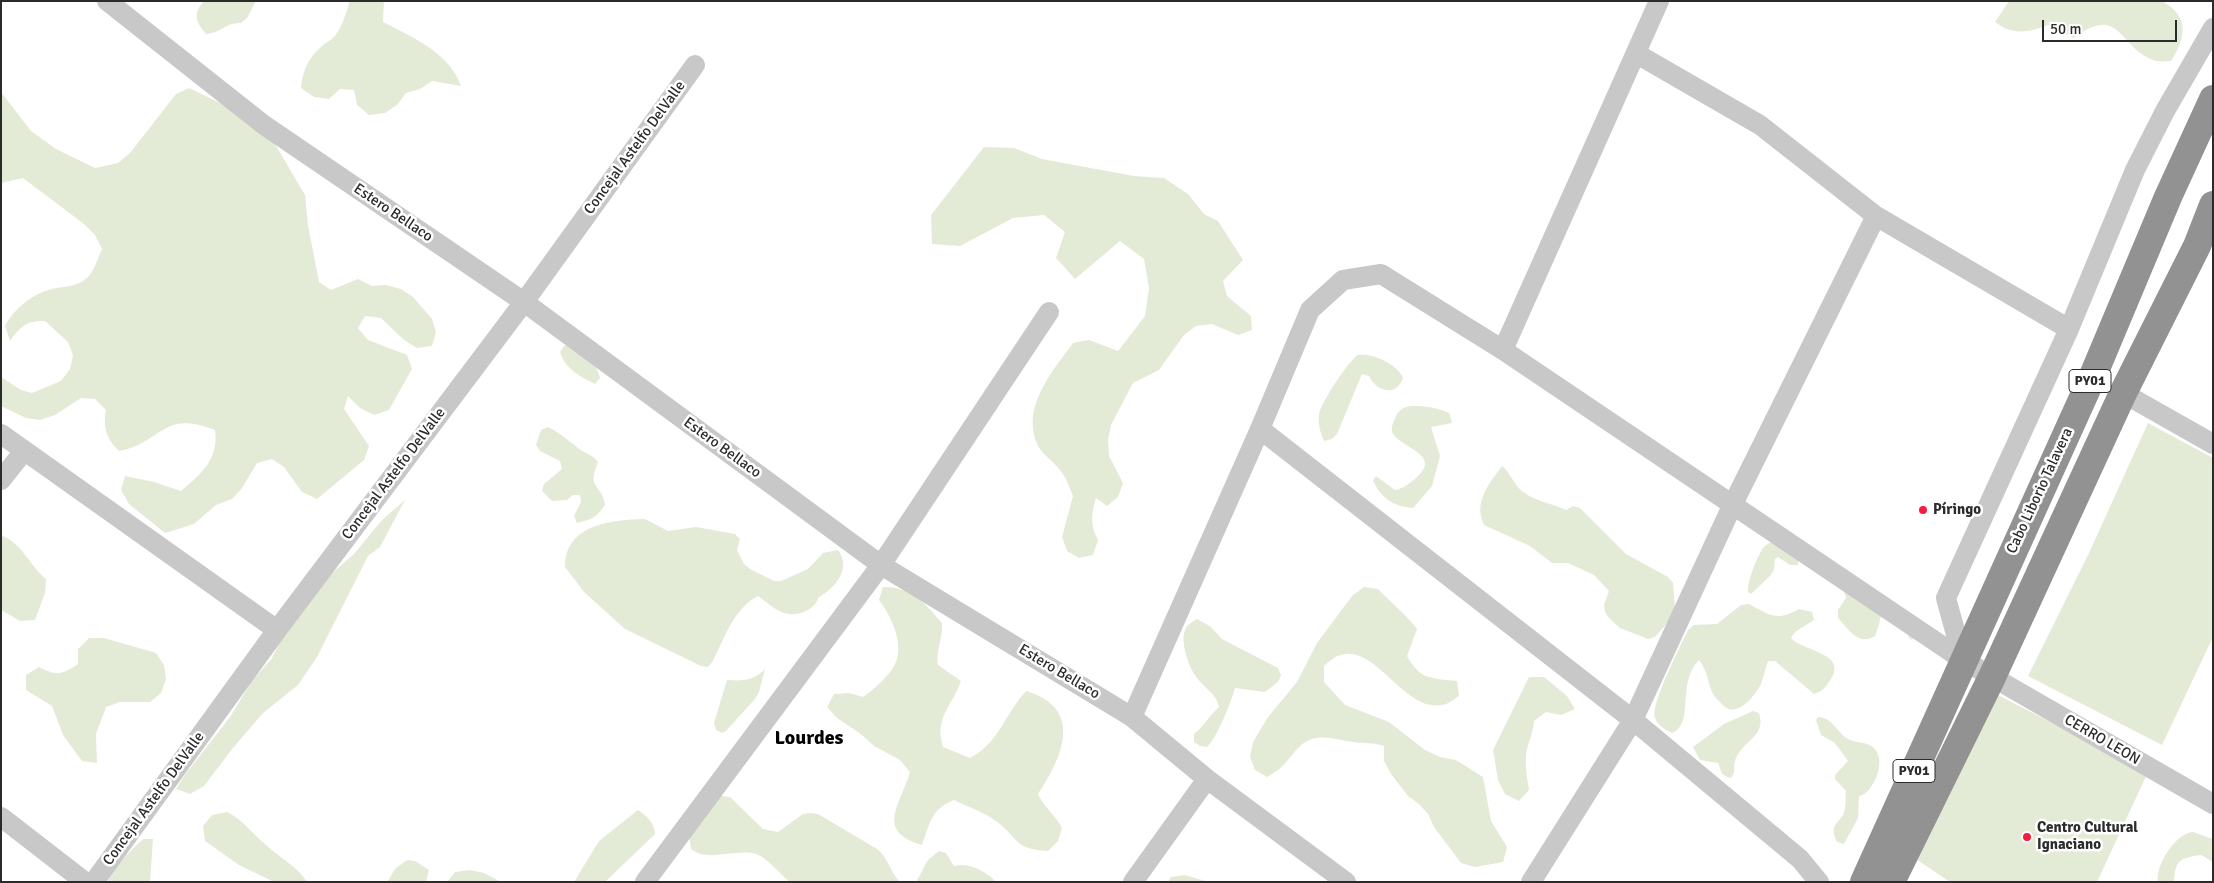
<!DOCTYPE html>
<meta charset="utf-8">
<style>
body{margin:0}
#map{position:relative;width:2214px;height:883px;overflow:hidden;background:#fff;font-family:Signika,sans-serif}
canvas{display:block}
.frame{position:absolute;inset:0;border:2px solid #2b2b2b;pointer-events:none}
.scale{position:absolute;left:2042px;top:20px;width:135px;height:22px;box-sizing:border-box;border:2px solid #2b2b2b;border-top:0;padding-left:6px;font-size:15px;line-height:18px;white-space:nowrap;color:#2b2b2b;-webkit-text-stroke:4px #fff;paint-order:stroke}
</style>
<div id="map">
<canvas width="2214" height="883"></canvas>
<div class="frame"></div>
<div class="scale">50 m</div>
</div>
<script>
const c = document.querySelector('canvas').getContext('2d');
c.lineJoin = 'round';
function fill(path, color) { c.fillStyle = color; c.fill(path, 'evenodd'); }
function strokePath(path, color, width, dash) { c.strokeStyle = color; c.lineWidth = width; c.lineCap = dash ? 'butt' : 'round'; c.setLineDash(dash || []); c.stroke(path); }
function label(font, color, halo, rows, align = 'center') {
  c.font = font + ' Signika,sans-serif'; c.lineWidth = 5; c.setLineDash([]); c.textBaseline = 'middle'; c.strokeStyle = halo; c.fillStyle = color; for (const [text, x, y, turn = 0] of rows) {
    c.save(); c.translate(x, y); c.rotate((+turn || 0) * Math.PI / 180); c.textAlign = isNaN(turn) ? turn : align; if (halo) c.strokeText(text, 0, 0); c.fillText(text, 0, 0); c.restore();
  }
}
const green = new Path2D(`
 M204,1H256L247,18L241,23C227,22 220,33 206,34C196,22 192,14 204,1Z
 M350,1H384L383,22C412,37 450,53 461,86L432,81L420,89L406,93L397,105L385,113L369,115L357,105L354,90L340,89L329,99L314,97L301,88C302,72 308,58 321,47C325,43 330,41 334,37C342,28 346,13 350,1Z
 M2009,1H2162C2190,16 2186,38 2171,61C2166,61 2160,62 2156,61C2118,50 2122,2 2074,38L2048,25C2028,33 2012,35 1995,22Z
 M189,88L243,114L275,144L305,195L308,225L319,282L331,290L358,279L372,286L386,285L401,289L413,297L432,319L436,332L432,346L417,348L404,340L381,318L365,316L358,328L368,340L407,355L412,369L389,410L374,415L360,408L348,396L344,409L369,446L364,460L317,499L302,492L284,467L272,459L257,463L242,488L232,499L216,505L194,524L165,533L129,504L121,490L125,476L154,482L181,491C202,473 219,459 215,430C161,409 163,443 119,451C106,438 103,428 106,410L95,399L81,398L55,415L40,420L26,418L1,406V377L21,390L32,393L61,381L70,369L73,355L68,342L45,321C26,321 21,326 10,341L5,326C14,309 33,293 52,289C65,286 78,287 88,277C94,271 98,258 102,249L95,235L84,224L23,178L1,183V92L31,131L56,149L95,168L118,163L130,153L176,94Z
 M984,147L1014,148L1042,159L1134,176L1164,178L1188,194L1204,214L1218,221L1243,260L1223,281L1227,296L1251,316L1252,330L1238,335L1212,324L1196,326L1184,335L1159,370L1133,383L1111,425L1108,440L1109,456L1123,483L1118,497L1107,506L1096,498C1091,515 1090,525 1098,540L1093,555L1079,558L1067,551L1062,537L1073,496C1069,487 1066,476 1059,469C1053,461 1043,455 1038,446C1020,408 1052,372 1073,343L1089,340L1118,351L1145,316L1149,288L1144,259L1120,241L1075,279L1056,258L1065,232L1044,215L1013,218L960,246L932,244L931,215Z
 M572,344C584,350 598,365 600,378L595,384C581,377 565,369 560,352L564,346Z
 M1358,355C1373,353 1397,364 1403,378C1396,398 1376,391 1369,376L1362,374L1337,434L1332,439L1324,441C1320,432 1318,424 1319,414C1321,403 1348,361 1358,355Z
 M1411,406C1425,406 1437,407 1449,413L1452,423L1431,427L1440,456L1432,486L1413,508C1394,507 1381,498 1373,481L1376,476L1395,490C1404,488 1408,484 1415,479C1446,453 1396,448 1392,431C1391,426 1394,421 1396,416C1400,409 1404,407 1411,406Z
 M2148,423L2213,458V637L2162,745L2028,676L2089,553Z
 M548,427C560,433 568,440 578,448C586,454 592,454 598,462C586,491 602,482 605,505C597,517 591,520 577,523L574,516L581,502L580,495H573L567,500L552,501L542,491L544,484L562,469L560,461L540,451L536,445L541,430Z
 M1502,466C1511,473 1513,484 1522,491C1534,501 1551,503 1566,510L1573,506L1580,508L1626,554L1668,577L1673,583L1675,607L1670,620L1655,637L1648,639L1620,628L1609,618L1605,612L1604,605L1609,591L1594,575L1568,563H1552L1530,546L1484,525C1473,502 1489,484 1502,466Z
 M405,500L380,547L368,556L317,657L298,685L263,713L233,748L204,786L190,794L176,789L184,776L230,717L252,681L272,658L285,632L331,574L354,554L382,520Z
 M645,519L668,531L696,527L735,534L740,539L737,550L744,564L750,569L774,581H781L808,569L823,553L838,550C852,569 835,588 819,597C815,606 810,610 801,613C781,618 774,607 758,596C734,608 724,639 713,661L708,667L701,666L625,629L584,592L565,567C565,524 612,520 645,519Z
 M1,535C22,543 30,566 46,579L45,593L35,620L20,621L1,610Z
 M1776,539L1799,554L1798,565H1790L1778,557L1775,559L1774,570L1770,576L1751,594L1748,592C1747,582 1758,552 1766,545C1769,543 1773,541 1776,539Z
 M1848,584C1859,590 1868,604 1880,608C1884,610 1888,608 1892,609C1904,614 1924,627 1912,640L1909,638L1906,627L1881,614L1879,625L1875,636C1858,647 1848,628 1838,618V610L1846,598L1844,590Z
 M883,587C911,587 925,603 942,623C943,640 936,647 938,665L961,681C952,707 934,717 943,747L970,758C999,743 1005,714 1026,691C1084,708 1063,757 1038,794C1044,807 1055,815 1062,828L1058,841L1048,851C1013,849 1020,839 996,821C984,812 968,807 954,800C931,809 930,823 922,845C874,831 901,804 910,772L900,760L874,746L862,735L837,718L827,707L834,694L849,693L863,697C874,689 887,678 894,666C906,646 891,616 879,600Z
 M1364,587L1378,589C1391,603 1406,614 1417,629L1407,656C1420,680 1431,678 1457,681L1459,696C1455,698 1450,703 1446,704C1400,719 1369,620 1324,666V682L1345,705L1389,722L1425,750L1440,757L1456,760L1483,777L1491,821L1507,847L1503,862L1475,867L1461,863L1434,827L1428,814L1419,804L1408,796L1391,774L1384,761V746C1372,742 1365,744 1353,742C1333,739 1314,731 1298,748C1286,761 1284,768 1267,777L1255,770L1250,757L1253,742L1268,717L1297,682L1317,643L1352,596Z
 M1749,604C1770,615 1776,622 1799,609L1812,612L1814,620L1795,632L1791,638C1802,651 1848,653 1831,679C1826,687 1823,691 1814,694L1775,661H1768C1765,669 1764,677 1761,684C1755,695 1739,717 1725,707C1721,703 1714,697 1712,692C1707,680 1708,672 1699,660C1676,683 1695,724 1672,733C1666,730 1657,725 1655,718C1650,705 1681,645 1688,630L1694,625L1717,624L1741,605Z
 M1197,619L1211,627L1222,639L1278,668L1281,675L1278,682L1265,692L1235,688C1231,702 1217,738 1207,747L1200,746L1194,742V734C1203,727 1210,715 1219,707C1216,693 1206,690 1198,679C1189,669 1180,643 1185,630C1187,625 1192,622 1197,619Z
 M89,638H104L156,653L164,665L166,679L161,693L150,702H120L106,707L96,734L97,763L82,761L63,735L52,706L26,690V675L39,667C56,676 62,675 78,664V649Z
 M765,669L759,692L755,699L726,731L722,733L716,730L714,723L727,680C743,681 753,681 765,669Z
 M1529,677H1544L1567,696L1575,709L1561,715L1546,712L1534,721C1533,732 1530,739 1527,749C1524,762 1527,776 1529,790L1519,801L1505,794L1498,780L1493,750Z
 M1992,692L2148,772L2097,882H1950L1913,857Z
 M1753,711L1759,713C1767,738 1741,740 1735,761C1733,767 1736,771 1732,777L1729,778L1722,774L1718,763L1700,760L1693,747L1724,724Z
 M1818,717C1831,717 1836,730 1845,737C1852,742 1860,742 1867,744C1883,749 1881,769 1875,780C1871,787 1867,795 1859,796L1858,818L1844,844L1837,842C1827,821 1843,824 1845,808C1846,802 1845,797 1846,791L1835,779V775L1848,761L1835,743L1821,735L1816,720Z
 M722,796L730,797L763,829L778,832L803,814L811,813L818,814L877,849C888,857 890,872 900,882H790C781,875 766,857 756,854C736,848 708,863 691,849L689,834L714,797Z
 M638,810C648,817 654,822 655,834L605,882H574L599,841Z
 M227,812C243,820 252,833 266,845C280,858 297,866 307,882H274L239,865L205,841L203,826L212,815Z
 M2193,832L2213,839V862L2201,855C2180,858 2175,860 2174,882H2158C2155,865 2176,833 2193,832Z
 M144,839H153L150,882H108C109,872 136,844 144,839Z
 M939,851L946,853L954,866C968,862 986,871 996,882H916L928,860Z
 M407,860L415,861L429,870L426,882H387L395,869Z
 M470,870L484,873L501,882H447L455,872Z
 M1185,875L1209,882H1168L1171,877Z`);
const street = new Path2D(`
 M107,1L264,125L524,302L881,565L1132,717L1207,779L1346,882
 M1637,54L1760,125L1876,216L2069,329
 M1503,350L1659,1
 M2123,393L2213,444
 M1260,429L1633,720L1800,859L1819,882
 M1,434L277,630
 M1,480L24,451
 M1963,660L1946,598L2069,329L2135,170L2165,111L2213,28
 M1132,717L1260,429L1310,310L1343,280L1381,274L1503,350L1963,660L2213,804
 M1,817L85,882
 M94,882L277,630L524,302L695,65
 M645,882L881,565L1049,312
 M1133,882L1207,779
 M1531,882L1633,720L1732,506L1876,216`);
const highway = new Path2D(`
 M1864,882L2095,371L2168,197L2213,99
 M1891,882L1992,677L2123,393L2197,246L2213,205`);
const markers = [
 [1923,510,5,"#f31d3f"],
 [2027,837,5,"#f31d3f"]
];
const shields = [
 [2090,381,42],
 [1914,771,42]
];
const shieldNames = [
 ["PY01",2090,381],
 ["PY01",1914,771]
];
const streetNames = [
 ["Concejal Astelfo DelValle",635,148,-54],
 ["Estero Bellaco",393,213,34],
 ["Estero Bellaco",722,448,36],
 ["Concejal Astelfo DelValle",394,474,-53],
 ["Cabo Liborio Talavera",2040,491,-65],
 ["Estero Bellaco",1059,672,31],
 ["CERRO LEON",2102,740,30],
 ["Concejal Astelfo DelValle",154,799,-54]
];
const poiNames = [
 ["Píringo",1933,510],
 ["Centro Cultural",2037,828],
 ["Ignaciano",2037,845]
];
const districtNames = [
 ["Lourdes",809,739]
];
fill(green, '#e3ebd7');
strokePath(street, '#c8c8c8', 20);
strokePath(highway, '#929292', 28);
for (const [x, y, r, color] of markers) { const dot = new Path2D(); dot.arc(x, y, r, 0, 2 * Math.PI); c.fillStyle = color; c.fill(dot); strokePath(dot, '#fff', 2); }
for (const [x, y, w] of shields) { const box = new Path2D(); box.roundRect(x - w / 2, y - 11.5, w, 23, 4); c.fillStyle = '#fff'; c.fill(box); strokePath(box, '#2b2b2b', 1); }
label('bold 14px', '#2b2b2b', null, shieldNames);
label('15px', '#2b2b2b', '#fff', streetNames);
label('bold 15px', '#2b2b2b', '#fff', poiNames, 'left');
label('bold 20px', '#000', '#fff', districtNames);
</script>
